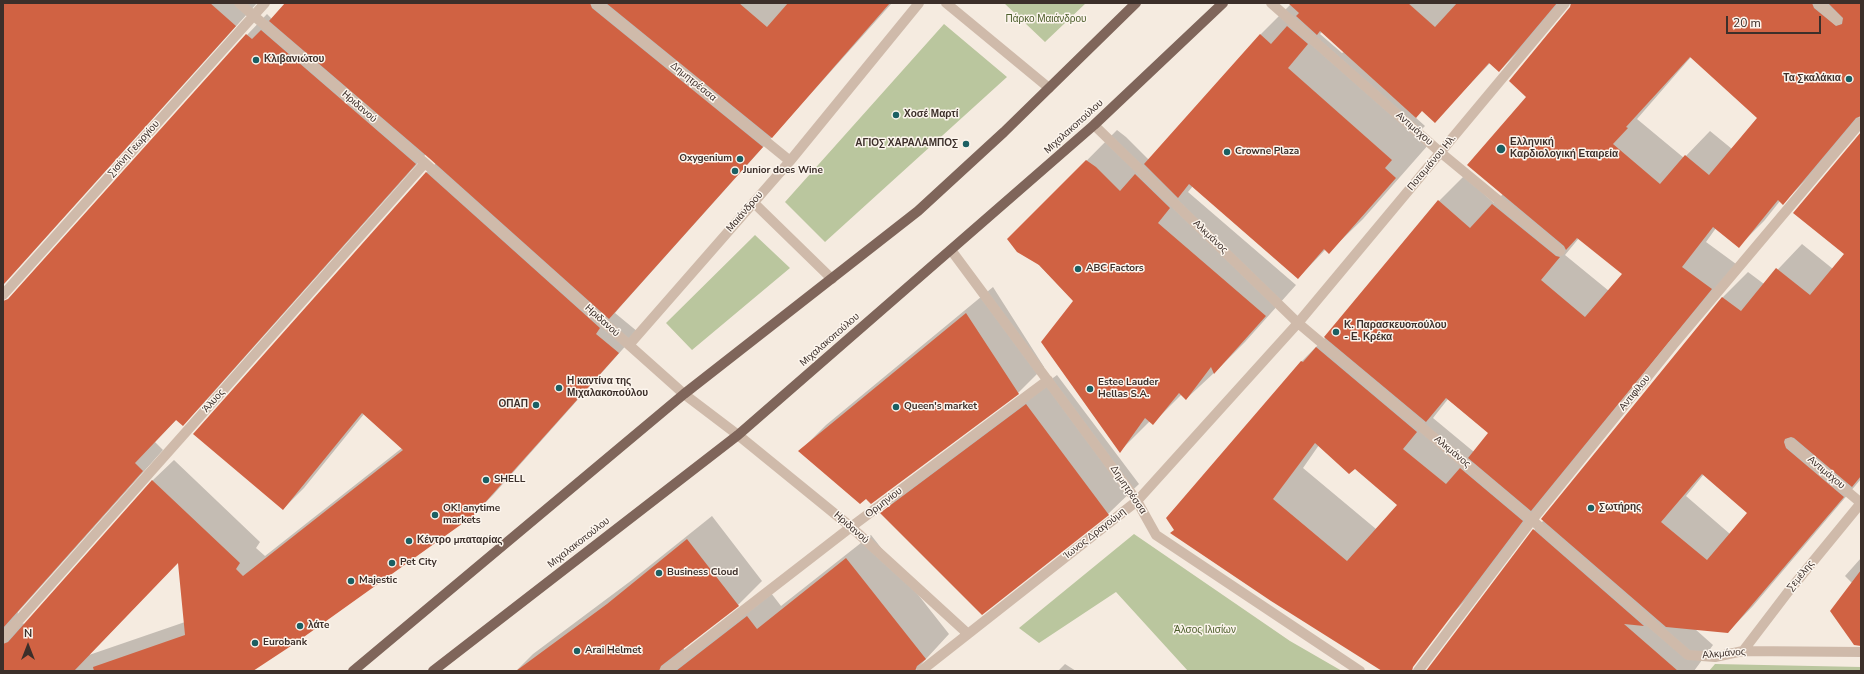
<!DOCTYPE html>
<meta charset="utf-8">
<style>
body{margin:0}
#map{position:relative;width:1864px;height:674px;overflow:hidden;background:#f5ebe0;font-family:"Nunito Sans",sans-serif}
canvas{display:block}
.frame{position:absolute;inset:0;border:4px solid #3c2f2a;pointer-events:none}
.north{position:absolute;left:8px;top:626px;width:40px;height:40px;-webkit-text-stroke:3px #fcf5ed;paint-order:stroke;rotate:0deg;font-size:11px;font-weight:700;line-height:16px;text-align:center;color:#3c2f2a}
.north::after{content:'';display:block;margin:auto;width:14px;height:18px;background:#3c2f2a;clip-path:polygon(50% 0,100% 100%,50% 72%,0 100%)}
.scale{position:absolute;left:1726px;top:16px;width:95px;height:18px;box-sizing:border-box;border:2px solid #3c2f2a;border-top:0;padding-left:5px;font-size:12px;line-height:14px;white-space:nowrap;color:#3c2f2a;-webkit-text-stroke:3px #fcf5ed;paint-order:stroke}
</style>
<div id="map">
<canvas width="1864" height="674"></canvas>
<div class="frame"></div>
<div class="north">N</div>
<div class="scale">20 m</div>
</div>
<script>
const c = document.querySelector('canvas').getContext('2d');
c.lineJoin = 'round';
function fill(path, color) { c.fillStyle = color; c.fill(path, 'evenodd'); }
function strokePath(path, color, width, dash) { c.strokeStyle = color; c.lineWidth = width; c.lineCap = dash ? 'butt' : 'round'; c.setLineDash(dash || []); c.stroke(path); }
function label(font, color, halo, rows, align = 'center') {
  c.font = font + ' "Nunito Sans",sans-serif'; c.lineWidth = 3; c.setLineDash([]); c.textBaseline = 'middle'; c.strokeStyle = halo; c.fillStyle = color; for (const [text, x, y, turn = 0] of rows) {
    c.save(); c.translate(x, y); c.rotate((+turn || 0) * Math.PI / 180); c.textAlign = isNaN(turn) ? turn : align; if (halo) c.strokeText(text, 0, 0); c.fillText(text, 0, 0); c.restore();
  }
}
const green = new Path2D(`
 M1004,3H1086L1045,42Z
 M944,24L1007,77L825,242L785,202Z
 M755,235L790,268L692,350L666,323Z
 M1134,534L1290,641L1342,671H1188L1116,592L1039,643L1019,628Z
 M1715,664L1861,667V671H1709Z`);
const shadow = new Path2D(`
 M3,3H257L3,285Z
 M287,3H892L620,307L615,313L638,332L493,495L472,516L251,671H3V329L247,35L267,14L272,19ZM426,154L436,163L426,173L283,509L304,488L364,414L402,448L265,556L256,548L260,542L174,460L153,480L26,624L20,623L17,619L18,612L163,450L155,442L177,419L183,424L203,404ZM179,561L185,622L89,655Z
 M1292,3H1560L1524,46L1499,71L1490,63L1435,121L1422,110L1415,117L1425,126L1417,134L1429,144L1363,219L1329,252L1326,249L1298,278L1193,186L1188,192L1296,285L1245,342L1215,372L1186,399L1182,394L1153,423L1150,421L1120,451L1074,301L1039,265L1009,239L1117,130L1126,137L1149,160L1260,35ZM1322,32L1344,52L1342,53L1320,34Z
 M1572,3H1861V115L1808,178L1783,203L1780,201L1764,221L1739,246L1716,228L1706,242L1736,264L1483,582L1398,671H1384L1175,529L1168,519L1302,361L1326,337L1439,201L1464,176L1494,203L1503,194L1528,97L1571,8ZM1691,57L1758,117L1732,149L1710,131L1684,158L1637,119ZM1579,238L1623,273L1609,291L1565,255ZM1448,399L1489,433L1474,452L1433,418ZM1319,445L1355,468L1398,505L1376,529L1303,468Z
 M1861,134V479L1753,606L1728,632L1695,629L1713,645L1694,671H1442L1534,530L1544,520L1542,519L1723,297L1748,272L1764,284L1802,244L1833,269L1845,254ZM1704,474L1749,513L1730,534L1686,496Z
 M993,287L1044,367L1018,393L800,451L826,425Z
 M1057,375L1139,484L1108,514L882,513L912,483Z
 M712,516L762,581L738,605L683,648L686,653L771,593L781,606L871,535L949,634L915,671H516L533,654L632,580Z
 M1861,558V637L1852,583L1845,576Z
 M1065,664L1076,671H1058Z`);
const building = new Path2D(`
 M3,3H210L236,26L3,285Z
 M285,3H590L592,8L763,147L609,319L429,158L269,21Z
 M606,3H739L767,27L788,3H890L772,138Z
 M1288,3H1408L1435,27L1457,3H1557L1499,72L1489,63L1435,123L1422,111L1416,118L1320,31L1317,35L1296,16L1299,13Z
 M1571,3H1812L1814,8L1836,26L1842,24L1843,18L1828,3H1861V116L1856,118L1783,205L1778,200L1739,248L1713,227L1682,267L1712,289L1531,511L1468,458L1488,433L1446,398L1426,422L1324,337L1438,200L1470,228L1492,204L1556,256L1560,257L1541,280L1585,317L1622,274L1577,238L1566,250L1564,246L1467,165L1526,97L1509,81L1570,7ZM1690,57L1757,118L1709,175L1685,155L1660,184L1613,144L1628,128L1626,127Z
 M1287,26L1308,44L1288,68L1392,160L1385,168L1396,178L1329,254L1324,249L1298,279L1189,184L1178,198L1144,164L1260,34L1271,44Z
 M261,30L416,164L183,426L176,420L135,463L143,471L3,628V301L8,299L246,34L252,39Z
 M1861,132V476L1852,487L1794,438L1791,437L1785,439L1784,442L1786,448L1844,497L1728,633L1666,627L1541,519L1722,297L1741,311L1776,268L1810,295L1844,254L1793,213ZM1702,474L1747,513L1707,560L1661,522Z
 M1086,160L1096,167L1120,191L1135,174L1170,208L1158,223L1266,316L1214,374L1211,367L1186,400L1179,393L1153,425L1145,418L1120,453L1041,342L1073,301L1039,265L1017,252L1007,239Z
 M426,172L600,328L596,334L619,353L473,516L294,644L253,671H94L93,667L185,635L178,563L74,671H3V644L8,642L152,480L240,563L236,569L243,576L403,450L362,413L283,510L193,434Z
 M966,313L1019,394L871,504L866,499L860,504L798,451Z
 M1316,347L1417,432L1403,449L1446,484L1460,468L1523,521L1413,667L1412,671H1382L1271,601L1170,533L1174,530L1166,518L1301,361L1303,362ZM1315,443L1349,474L1355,469L1397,505L1347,561L1273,499Z
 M1026,404L1109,515L982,615L880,513Z
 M1533,529L1644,626L1624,624L1678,671H1426Z
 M687,539L739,606L661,666L659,671H516L607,604Z
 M846,558L926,659L917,666L915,671H676L747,616L757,629Z
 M1861,570V646L1854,645L1830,611Z`);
const minor = new Path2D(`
 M239,3L425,163L684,394L738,435L851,527L968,634
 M596,3L790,161
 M946,3L1049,88
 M1271,3L1440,152L1560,251
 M1818,3L1837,20
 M1094,125L1298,323L1532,520L1688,655L1715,657L1743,651L1861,652
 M754,203L832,279
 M951,250L1137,501L1156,535L1360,671
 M3,295L265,3
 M629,345L790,161L919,3
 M1790,443L1861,503
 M3,638L425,163
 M1743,651L1788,592L1861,503
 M665,671L851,527L1048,380
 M921,671L1137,501L1298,323L1565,3
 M1418,671L1532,520L1673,345L1861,122`);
const major = new Path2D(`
 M353,671L684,394L918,211L1004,132L1136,3
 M433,671L738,435L1094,125L1223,3`);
const markers = [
 [256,60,4,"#1b5f62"],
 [1849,79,4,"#1b5f62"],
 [896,115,4,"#1b5f62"],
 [966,144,4,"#1b5f62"],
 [1501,149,5,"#1b5f62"],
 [1227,152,4,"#1b5f62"],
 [740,159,4,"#1b5f62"],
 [735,171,4,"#1b5f62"],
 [1078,269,4,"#1b5f62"],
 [1336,332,4,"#1b5f62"],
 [559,388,4,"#1b5f62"],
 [1090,389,4,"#1b5f62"],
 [536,405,4,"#1b5f62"],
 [896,407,4,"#1b5f62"],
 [486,480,4,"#1b5f62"],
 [1591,508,4,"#1b5f62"],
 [435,515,4,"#1b5f62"],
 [409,541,4,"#1b5f62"],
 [392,563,4,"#1b5f62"],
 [659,573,4,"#1b5f62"],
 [351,581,4,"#1b5f62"],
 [300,626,4,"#1b5f62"],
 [255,643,4,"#1b5f62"],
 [577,651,4,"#1b5f62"]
];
const parkNames = [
 ["Πάρκο Μαιάνδρου",1046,20],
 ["Άλσος Ιλισίων",1205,631]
];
const poiNames = [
 ["Κλιβανιώτου",264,60],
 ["Τα Σκαλάκια",1841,79,"right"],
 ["Χοσέ Μαρτί",904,115],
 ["Ελληνική",1510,143],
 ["Καρδιολογική Εταιρεία",1510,155],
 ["ΑΓΙΟΣ ΧΑΡΑΛΑΜΠΟΣ",958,144,"right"],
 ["Crowne Plaza",1235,152],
 ["Oxygenium",732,159,"right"],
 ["Junior does Wine",743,171],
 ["ABC Factors",1086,269],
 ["Κ. Παρασκευοπούλου",1344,326],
 ["- Ε. Κρέκα",1344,338],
 ["Η καντίνα της",567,382],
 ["Μιχαλακοπούλου",567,394],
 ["Estee Lauder",1098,383],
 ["Hellas S.A.",1098,395],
 ["ΟΠΑΠ",528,405,"right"],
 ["Queen's market",904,407],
 ["SHELL",494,480],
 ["Σωτήρης",1599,508],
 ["OK! anytime",443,509],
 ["markets",443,521],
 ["Κέντρο μπαταρίας",417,541],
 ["Pet City",400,563],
 ["Business Cloud",667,573],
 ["Majestic",359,581],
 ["λάτe",308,626],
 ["Eurobank",263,643],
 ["Arai Helmet",585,651]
];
const streetNames = [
 ["Δημητρέσσα",693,82,39],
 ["Ηριδανού",359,107,41],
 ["Μιχαλακοπούλου",1074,127,-42],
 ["Αντιμάχου",1414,129,41],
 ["Σισίνη Γεωργίου",134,149,-48],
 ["Ποταμιάνου Ηλ.",1432,163,-50],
 ["Μαιάνδρου",745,212,-49],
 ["Αλκμάνος",1210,237,44],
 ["Ηριδανού",602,321,42],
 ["Μιχαλακοπούλου",830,340,-41],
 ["Αντιφίλου",1635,393,-51],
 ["Άλυος",214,401,-48],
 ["Αλκμάνος",1452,452,40],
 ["Αντιμάχου",1826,473,40],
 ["Δημητρέσσα",1128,490,56],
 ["Ορμηνίου",884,503,-37],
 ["Ηριδανού",851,528,41],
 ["Ίωνος Δραγούμη",1095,534,-38],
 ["Μιχαλακοπούλου",579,543,-38],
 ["Σεμέλης",1801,576,-51],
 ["Αλκμάνος",1724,654,-5]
];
fill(green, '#bac69e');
fill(shadow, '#0003');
fill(building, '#d06243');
strokePath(minor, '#cfbaaa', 10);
strokePath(major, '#7f655a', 10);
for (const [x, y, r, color] of markers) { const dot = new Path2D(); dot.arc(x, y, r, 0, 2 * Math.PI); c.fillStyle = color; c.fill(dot); strokePath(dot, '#fcf5ed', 1.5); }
label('10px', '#4c5d2b', '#fcf5ed', parkNames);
label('bold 10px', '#3c2f2a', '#fcf5ed', poiNames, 'left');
label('10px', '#3c2f2a', '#fcf5ed', streetNames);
</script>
